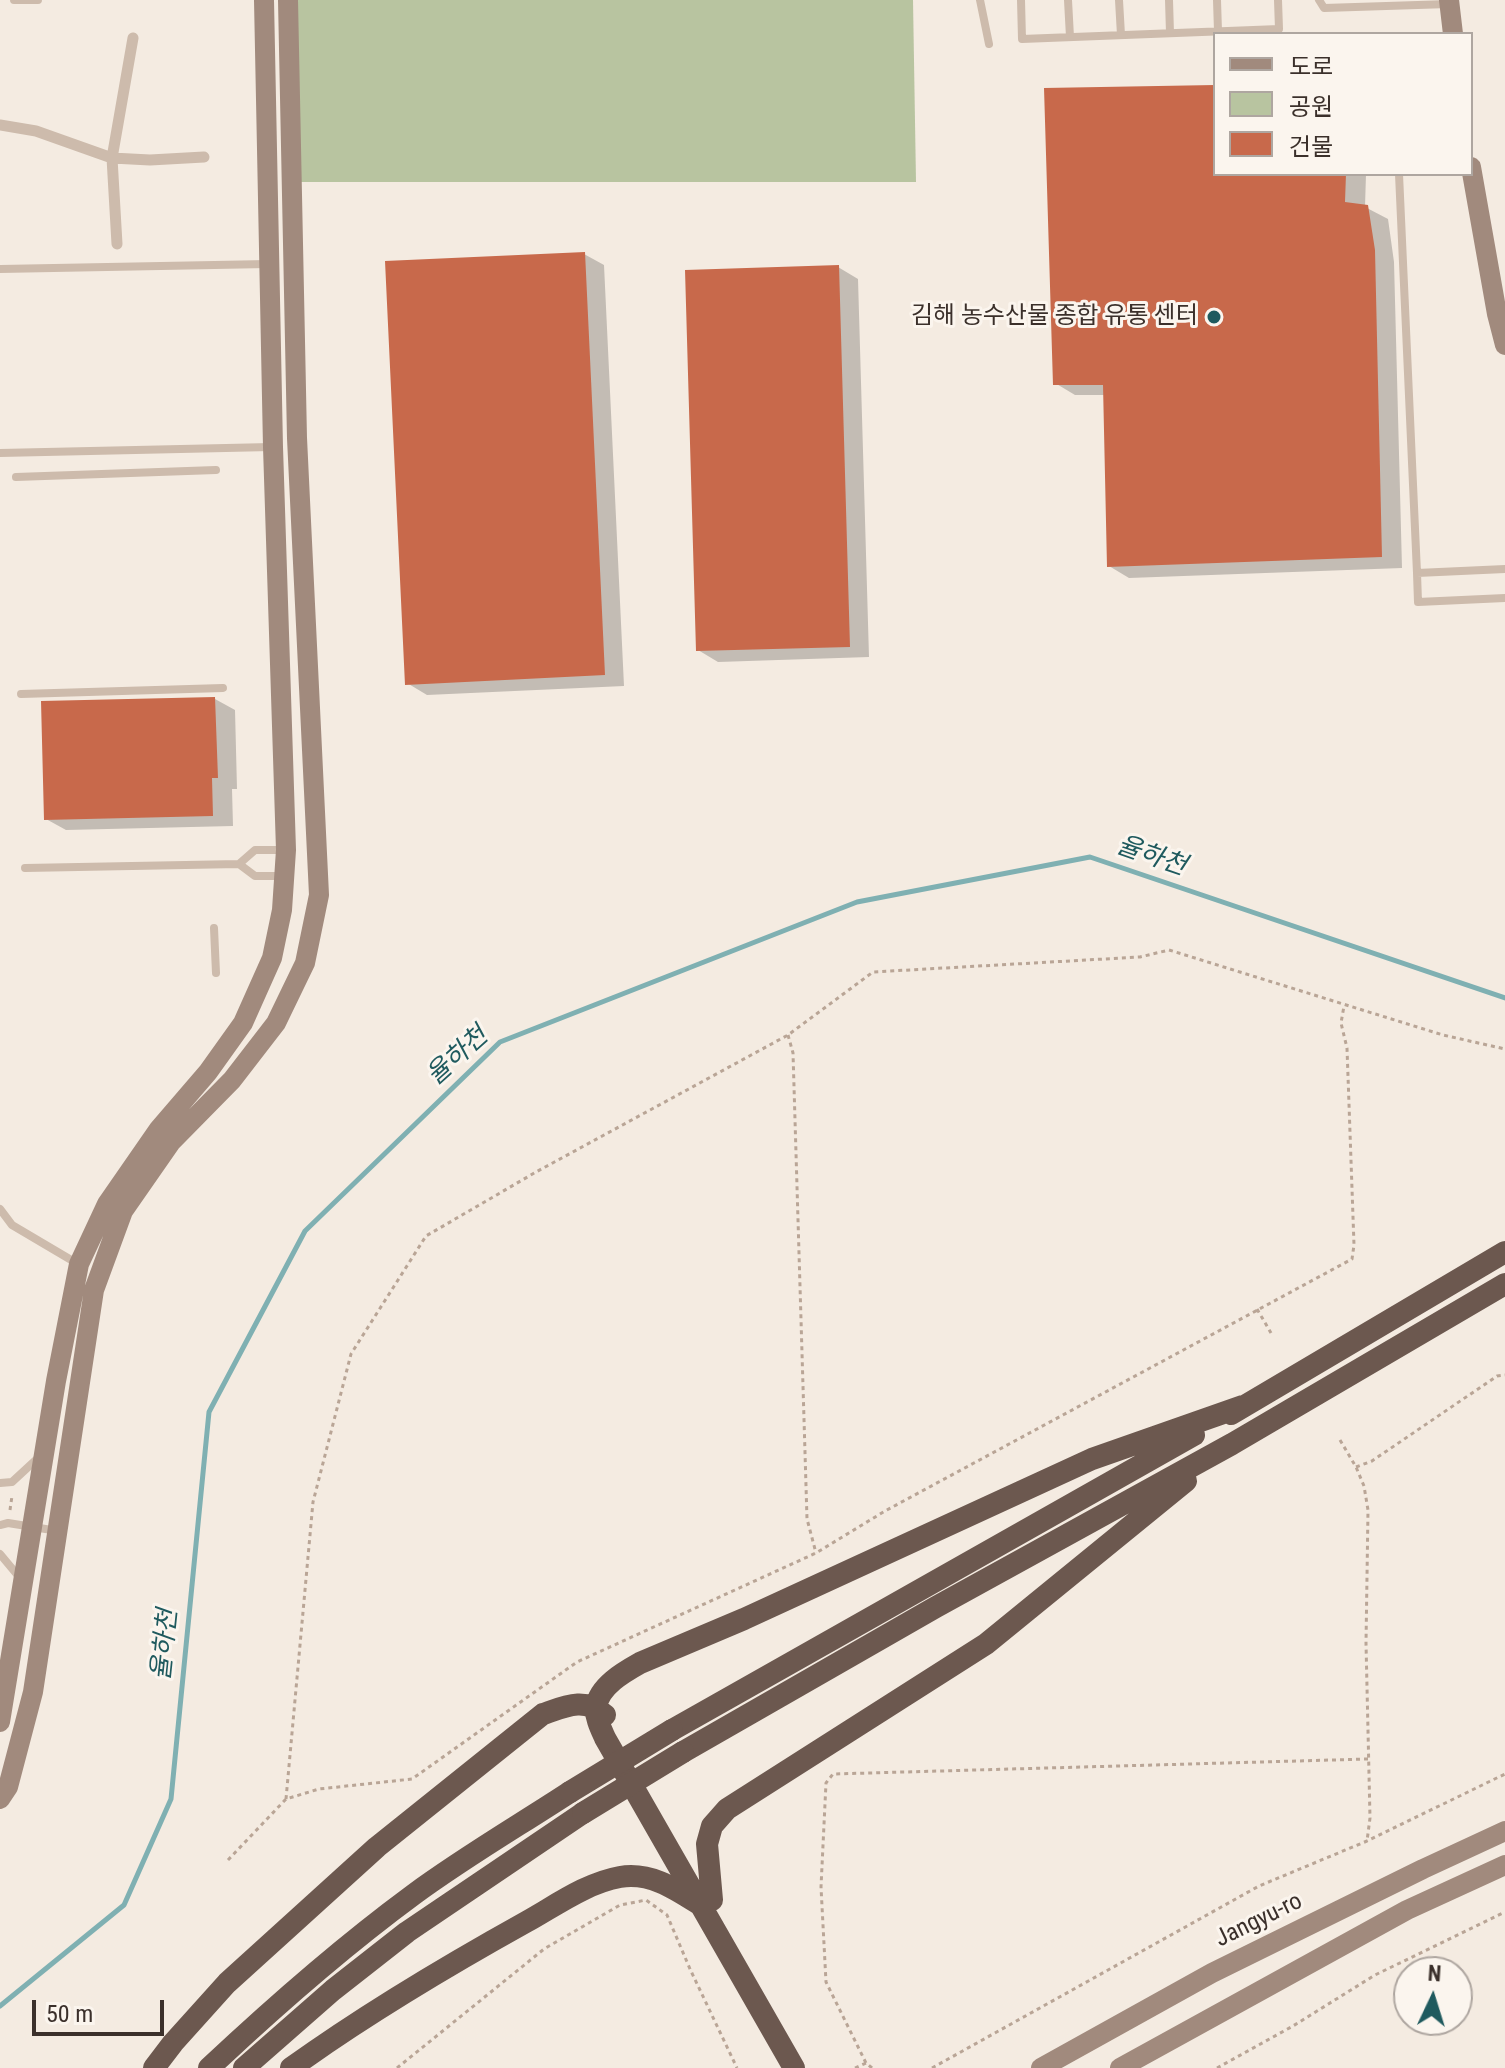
<!DOCTYPE html>
<meta charset="utf-8">
<style>
body{margin:0}
#map{position:relative;width:1505px;height:2068px;overflow:hidden;background:#f4ebe1;font-family:"Roboto Condensed","Noto Sans KR",sans-serif}
canvas{display:block}
.legend{position:absolute;left:1213px;top:32px;width:260px;height:144px;box-sizing:border-box;background:#fbf5ee;border:2px solid #aea6a0;margin:0;padding:10px 14px;list-style:none;font-size:24px;color:#3b302b}
.legend li{display:flex;align-items:center;gap:16px;height:40px}
.legend b{width:40px;border:2px solid #aea6a0}
.north{position:absolute;left:1393px;top:1956px;width:80px;height:80px;box-sizing:border-box;background:#fbf5ee;border:2px solid #aea6a0;border-radius:50%;rotate:4deg;font-size:22px;font-weight:700;line-height:32px;text-align:center;color:#3b302b}
.north::after{content:'';display:block;margin:auto;width:28px;height:36px;background:#1f5a5e;clip-path:polygon(50% 0,100% 100%,50% 72%,0 100%)}
.scale{position:absolute;left:32px;top:2000px;width:132px;height:36px;box-sizing:border-box;border:4px solid #3b302b;border-top:0;padding-left:10px;font-size:24px;line-height:28px;white-space:nowrap;color:#3b302b;-webkit-text-stroke:6px #fbf5ee;paint-order:stroke}
</style>
<div id="map">
<canvas width="1505" height="2068"></canvas>
<ul class="legend">
<li><b style="height:10px;background:#a18a7d"></b>도로</li>
<li><b style="height:22px;background:#b8c4a0"></b>공원</li>
<li><b style="height:22px;background:#c8694b"></b>건물</li>
</ul>
<div class="north">N</div>
<div class="scale">50 m</div>
</div>
<script>
const c = document.querySelector('canvas').getContext('2d');
c.lineJoin = 'round';
function fill(path, color) { c.fillStyle = color; c.fill(path, 'evenodd'); }
function strokePath(path, color, width, dash) { c.strokeStyle = color; c.lineWidth = width; c.lineCap = dash ? 'butt' : 'round'; c.setLineDash(dash || []); c.stroke(path); }
function label(font, color, halo, rows, align = 'center') {
  c.font = font + ' "Roboto Condensed","Noto Sans KR",sans-serif'; c.lineWidth = 6; c.setLineDash([]); c.textBaseline = 'middle'; c.strokeStyle = halo; c.fillStyle = color; for (const [text, x, y, turn = 0] of rows) {
    c.save(); c.translate(x, y); c.rotate((+turn || 0) * Math.PI / 180); c.textAlign = isNaN(turn) ? turn : align; if (halo) c.strokeText(text, 0, 0); c.fillText(text, 0, 0); c.restore();
  }
}
const green = new Path2D(`
 M295,0H913L916,182H299Z`);
const shadow = new Path2D(`
 M1215,87V174H1366L1365,207L1388,219L1394,262L1402,568L1129,578L1109,566L1105,395H1075L1055,383Z
 M584,254L604,265L624,686L427,695L407,683Z
 M838,267L858,279L869,657L718,662L698,650Z
 M215,699L235,710L237,789H232L233,826L66,830L46,819Z`);
const stream = new Path2D(`
 M0,2006L124,1905L171,1799L209,1412L305,1231L500,1042L857,902L1090,857L1505,998`);
const building = new Path2D(`
 M1215,85V174H1346L1345,202L1368,205L1375,250L1382,557L1107,567L1103,385H1053L1044,88Z
 M585,252L605,675L405,685L385,261Z
 M839,265L850,647L696,651L685,270Z
 M215,697L218,778H212L213,816L44,820L41,701Z`);
const path = new Path2D(`
 M788,1035L793,1053L807,1519L816,1553
 M1257,1309L1271,1333
 M1340,1440L1356,1467L1364,1486L1368,1510L1366,1643L1370,1818L1367,1841
 M1356,1467L1372,1461L1497,1376L1505,1375
 M10,1510L12,1496
 M286,1799L313,1502L351,1354L426,1236L536,1172L788,1035L873,972L1140,957L1169,950L1443,1035L1505,1049
 M228,1860L286,1799L319,1789L412,1779L577,1662L816,1553L885,1511L1352,1259L1354,1245L1347,1048L1341,1023L1344,1006
 M397,2068L544,1949L620,1905L646,1900L667,1915L690,1969L737,2068
 M855,2068L866,2063
 M872,2068L866,2063L826,1982L821,1887L826,1783L833,1774L1368,1759
 M932,2068L1259,1886L1367,1841L1505,1774
 M1217,2068L1293,2026L1375,1975L1505,1912`);
const service = new Path2D(`
 M14,0H38
 M980,0L989,44
 M1021,0L1022,39L1279,29L1278,0
 M1068,0L1070,37
 M1119,0L1121,35
 M1169,0L1170,33
 M1217,0L1218,31
 M1319,0L1324,8L1449,4
 M1399,174L1417,573L1505,569
 M0,269L268,264
 M0,453L271,447
 M16,477L216,470
 M1417,573L1418,602L1505,598
 M21,694L223,688
 M239,864L255,850H285
 M25,868L239,864L255,876H284
 M214,928L216,973
 M0,1209L12,1225L78,1264
 M0,1483L12,1482L38,1458
 M0,1525L8,1523L58,1531
 M0,1554L20,1578`);
const pedestrian = new Path2D(`
 M0,125L36,131L112,158L150,160L204,157
 M117,244L112,158L133,38`);
const secondary = new Path2D(`
 M1449,0L1453,34
 M1471,167L1497,314L1505,345
 M0,1722L56,1381L79,1264L107,1204L159,1129L208,1072L243,1023L272,958L282,910L286,850L273,447L264,0
 M0,1799L8,1787L33,1692L94,1290L123,1211L171,1142L232,1080L276,1023L305,963L319,895L297,438L288,0
 M1041,2068L1212,1973L1423,1869L1505,1831
 M1120,2068L1407,1910L1505,1865`);
const trunk = new Path2D(`
 M1231,1414L1505,1252
 M672,1730L1194,1435
 M683,1752L936,1607L1232,1444L1505,1284
 M712,1900L707,1844L712,1826L727,1809L986,1644L1186,1481
 M154,2068L173,2043L227,1983L377,1847L543,1714C566,1706 585,1697 605,1715
 M209,2068C274,2007 341,1948 413,1895C463,1858 518,1826 570,1792
 M244,2068L333,1990L407,1932L583,1813
 M291,2068C366,2014 445,1967 526,1922C555,1906 586,1883 620,1877C650,1872 674,1888 699,1904
 M794,2068L605,1738C601,1729 595,1717 596,1707C599,1686 624,1672 640,1663L744,1619L1092,1459L1243,1406`);
const trunkBridge = new Path2D(`
 M570,1792L672,1730
 M583,1813L683,1752`);
const markers = [
 [1214,317,8,"#1f5a5e"]
];
const poiNames = [
 ["김해 농수산물 종합 유통 센터",1198,317]
];
const streetNames = [
 ["Jangyu-ro",1259,1921,-26]
];
const waterNames = [
 ["율하천",1151,857,19],
 ["율하천",458,1057,-42],
 ["율하천",166,1645,-84]
];
fill(green, '#b8c4a0');
fill(shadow, '#0003');
strokePath(stream, '#7fb0b2', 5);
fill(building, '#c8694b');
strokePath(path, '#b9a596', 3, [4, 4]);
strokePath(service, '#cdbbac', 8);
strokePath(pedestrian, '#cdbbac', 11);
strokePath(secondary, '#a18a7d', 20);
strokePath(trunk, '#6c584f', 22);
strokePath(trunkBridge, '#6c584f', 22);
for (const [x, y, r, color] of markers) { const dot = new Path2D(); dot.arc(x, y, r, 0, 2 * Math.PI); c.fillStyle = color; c.fill(dot); strokePath(dot, '#fbf5ee', 3); }
label('24px', '#3b302b', '#fbf5ee', poiNames, 'right');
label('24px', '#3b302b', '#fbf5ee', streetNames);
label('italic 26px', '#1f5a5e', '#fbf5ee', waterNames);
</script>
